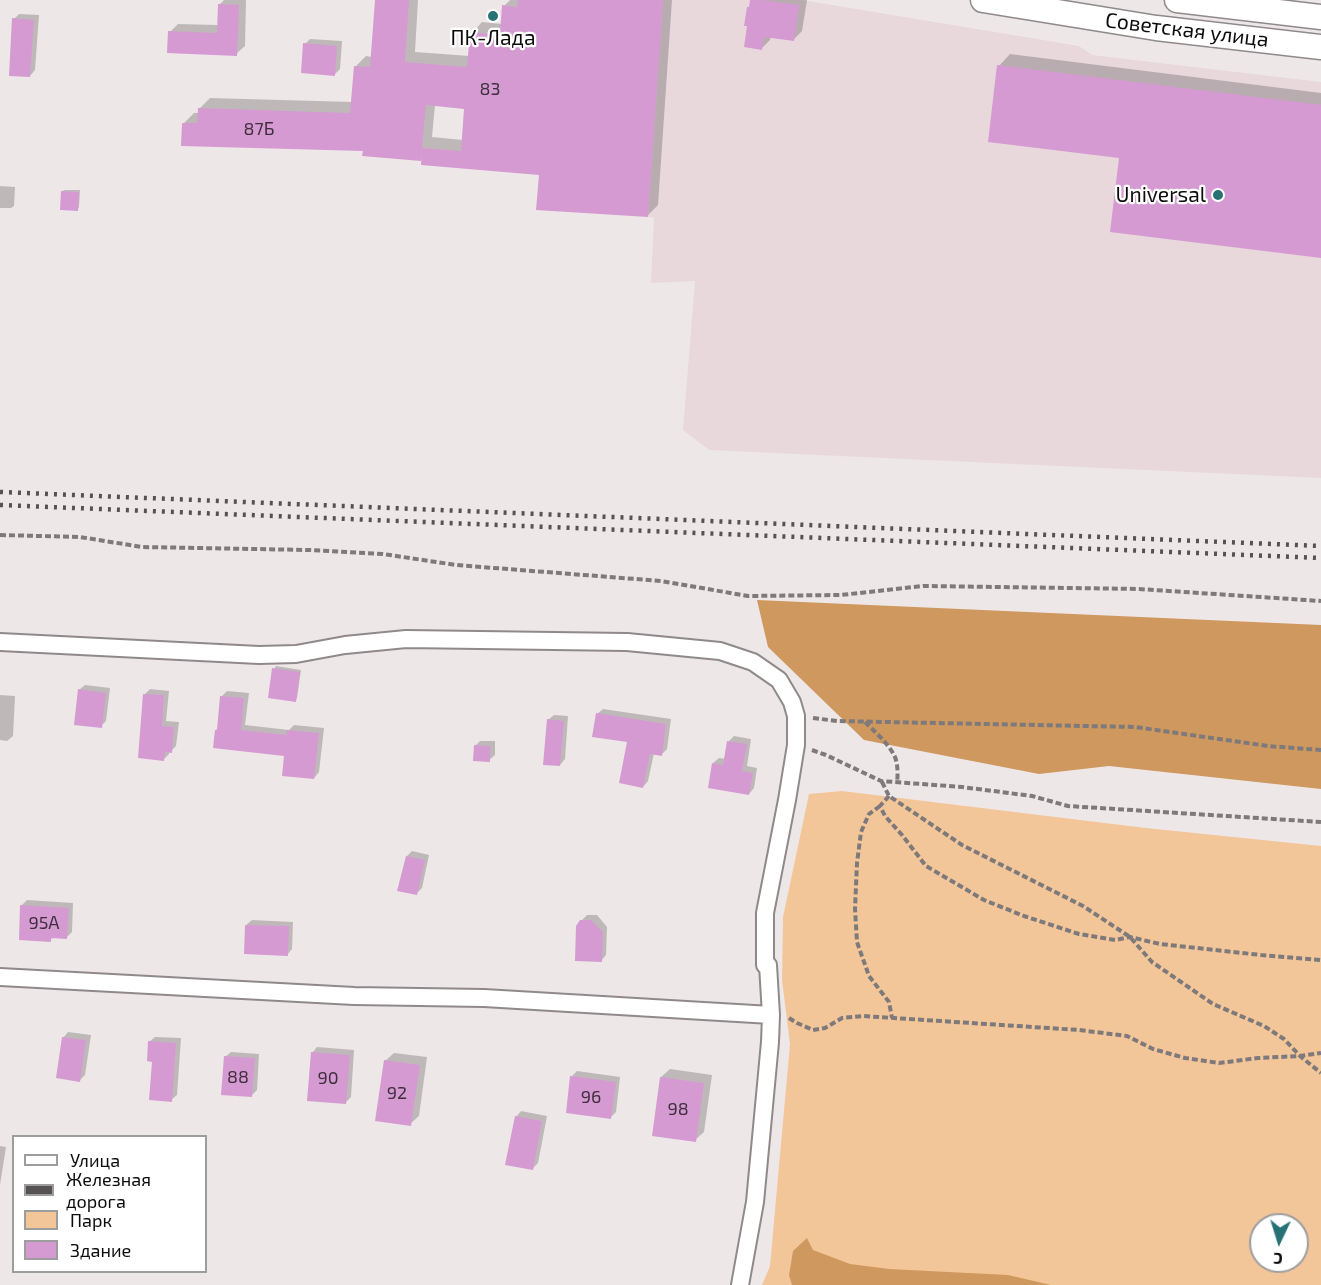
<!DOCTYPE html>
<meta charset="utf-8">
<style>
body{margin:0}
#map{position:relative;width:1321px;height:1285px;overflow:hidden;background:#eee7e8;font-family:"Exo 2",sans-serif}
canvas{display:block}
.legend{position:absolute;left:12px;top:1135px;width:195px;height:138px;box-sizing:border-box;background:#fff;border:2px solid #9e9d9e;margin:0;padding:8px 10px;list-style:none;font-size:18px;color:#0d0b0c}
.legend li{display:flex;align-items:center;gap:12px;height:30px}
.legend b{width:30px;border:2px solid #9e9d9e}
.north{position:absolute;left:1249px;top:1213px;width:60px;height:60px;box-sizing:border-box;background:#fff;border:2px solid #9e9d9e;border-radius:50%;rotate:184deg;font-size:16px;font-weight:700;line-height:24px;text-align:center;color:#0d0b0c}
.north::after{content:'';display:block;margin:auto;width:21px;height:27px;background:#277274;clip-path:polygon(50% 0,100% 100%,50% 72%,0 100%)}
</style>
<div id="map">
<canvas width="1321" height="1285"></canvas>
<ul class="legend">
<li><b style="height:8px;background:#fff"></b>Улица</li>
<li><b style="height:8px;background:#565253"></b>Железная дорога</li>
<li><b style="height:16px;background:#f3c69a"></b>Парк</li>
<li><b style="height:16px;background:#d49ad1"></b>Здание</li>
</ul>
<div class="north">С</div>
</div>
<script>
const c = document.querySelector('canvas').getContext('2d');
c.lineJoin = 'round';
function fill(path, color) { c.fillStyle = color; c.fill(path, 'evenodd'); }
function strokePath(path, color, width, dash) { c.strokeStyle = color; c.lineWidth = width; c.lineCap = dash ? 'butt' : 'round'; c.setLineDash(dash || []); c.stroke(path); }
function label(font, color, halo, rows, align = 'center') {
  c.font = font + ' "Exo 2",sans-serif'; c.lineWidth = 4.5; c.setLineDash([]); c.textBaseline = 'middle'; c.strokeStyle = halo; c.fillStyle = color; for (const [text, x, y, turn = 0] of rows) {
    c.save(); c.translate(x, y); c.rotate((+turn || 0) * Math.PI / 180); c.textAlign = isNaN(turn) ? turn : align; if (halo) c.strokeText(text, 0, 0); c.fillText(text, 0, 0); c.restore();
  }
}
const built = new Path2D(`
 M663,0H802L1079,46L1092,55L1321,82V478L709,450L683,430L695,281L651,283L654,218L648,217Z`);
const green = new Path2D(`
 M842,791L1146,828L1321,846V1285H762L770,1266L790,1044L782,980L783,917L809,794ZM1261,1225H1297V1261H1261Z`);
const forest = new Path2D(`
 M757,600L1321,625V789L1109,766L1039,774L864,740L768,647Z
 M807,1238L813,1250L850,1264L889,1269L1008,1275L1051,1285H792L789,1275L793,1251Z`);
const shadow = new Path2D(`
 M224,0H246L245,46L236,54L170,32L178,24L218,25L219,5Z
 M376,0H418L415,52L470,56L472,33L482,22L502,24L504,6L510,0H672L658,205L647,216L540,174L423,157L421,159L364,149L184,123L194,113H199V109L210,98L352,102L355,67L366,56L372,57ZM435,105L466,107L463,140L432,137Z
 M751,0H807L802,31L793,40L771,36L770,40L762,48Z
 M19,14L39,15L35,70L30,76L14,19Z
 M310,39L342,41L340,69L335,74L305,44Z
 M1010,54L1321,93V256L1121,156L999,66Z
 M0,186L15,187L14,206L11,208H0Z
 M64,190H80L79,207L77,210L62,192Z
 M276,666L301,670L297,698L295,700L274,669Z
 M85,685L110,688L106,721L101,726L79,690Z
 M150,689L169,691L166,721L179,722L176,746L171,751H169V754L164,759L145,694Z
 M227,691L249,693L245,725L289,730L294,725L324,728L319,772L314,778L286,754L216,730L218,728L222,696Z
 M0,695L15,696L13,736L7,741L0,740Z
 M603,709L671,719L667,749L662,754L654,753L648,781L643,787L629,741L597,714Z
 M554,715L568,716L565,759L560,765L548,720Z
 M734,736L751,739L747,766L757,768L754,788L749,794L713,763L719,758L726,759L729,741Z
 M480,741H495V755L489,760L475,746Z
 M412,851L429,855L422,888L416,894L407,856Z
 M27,900L73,903L72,932L66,938L54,937L50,940L22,905Z
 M587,915H597L607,927L606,955L601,961L581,921Z
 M252,920L293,922L292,949L287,955L246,925Z
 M68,1032L91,1035L85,1075L80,1080L63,1038Z
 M155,1037L181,1038L177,1095L171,1100L153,1060L149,1042Z
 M317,1047L354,1050L351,1097L346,1102L312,1053Z
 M231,1052L259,1054L257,1090L251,1096L225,1057Z
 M394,1053L427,1057L419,1116L410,1124L385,1061Z
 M670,1069L712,1075L704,1132L695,1140L661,1077Z
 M577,1071L620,1077L616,1112L611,1117L572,1076Z
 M521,1111L547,1116L538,1163L533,1168L516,1117Z
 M0,1146L6,1147L0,1185Z`);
const building = new Path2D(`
 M375,0H409L405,62L467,67L470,32L500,35L502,5L517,7L518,0H663L648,217L536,210L539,175L421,165L422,148L421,161L362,156L363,151L181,146L182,123H197L198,108L350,113L354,66L370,67ZM426,105L464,109L461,151L422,148Z
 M750,0H763L799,5L794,41L764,37L762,50L744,47L747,26H744L747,7H749Z
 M218,4L239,5L237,56L167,53L168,31L217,33Z
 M12,18L34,20L30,77L9,76Z
 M303,43L337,46L335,76L301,73Z
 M997,65L1321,105V258L1110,232L1119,158L988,142Z
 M61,191L79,192L78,211L60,210Z
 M272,668L300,672L296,702L268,698Z
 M78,689L106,693L102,728L74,725Z
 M143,694L164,695L162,726L174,727L172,753L165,752L164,761L138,758Z
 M220,696L244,698L241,730L286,735L287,730L319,733L314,779L282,776L284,756L213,748L215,730H217Z
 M596,713L666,724L662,756L650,754L643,788L619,783L627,742L592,737Z
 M547,719L564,721L560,766L543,765Z
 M727,741L747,744L742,771L753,773L749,795L708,788L712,763L723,765Z
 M474,745L490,746V762L473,761Z
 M406,856L425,860L417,895L397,891Z
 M20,905L69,908L67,939L51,938V942L19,940Z
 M580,920H591L603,932L602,962L575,961L576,926Z
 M245,925L289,926L288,956L244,954Z
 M62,1037L86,1040L80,1082L56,1078Z
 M148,1041L176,1043L172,1102L149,1100L152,1062L147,1061Z
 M311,1052L350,1055L346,1104L307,1101Z
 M224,1056L255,1058L252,1097L221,1095Z
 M384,1060L420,1065L411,1126L375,1121Z
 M570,1076L616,1082L611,1119L566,1113Z
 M660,1077L704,1083L696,1142L652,1136Z
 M515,1116L542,1121L533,1170L505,1165Z`);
const path = new Path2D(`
 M0,535L80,537L142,547L309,550L383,554L456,565L661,581L748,596L841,595L923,586L1139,589L1321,601
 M813,718L837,721L1135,727L1268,746L1321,750
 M865,722C874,731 887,742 894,755C898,762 898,775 897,783
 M812,750L826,755L881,781L962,787L1032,796L1068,806L1321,822
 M882,782L889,796L962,845L1083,906L1130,937L1152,962L1213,1004L1264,1026L1284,1039L1300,1056L1321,1073
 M889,796L880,806L885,816L902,835L926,866L984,900L1024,916L1079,934L1115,940L1130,937L1160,944L1261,955L1321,960
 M880,806L869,814L861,832L857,863L855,909L857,942L869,976L889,1002L892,1018
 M789,1018L797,1023L813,1030L825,1028L842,1018L863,1016L1079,1030L1127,1036L1153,1049L1185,1058L1219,1063L1258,1058L1300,1056L1321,1053`);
const minor = new Path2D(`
 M0,642L259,655L296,654L345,645L406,639L627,642L720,651L753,662L779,680L792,702L796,716V745L787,800L765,913V965H768L771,1015L770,1042L755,1202L740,1285
 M0,977L354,996L484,998L771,1015`);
const secondary = new Path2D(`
 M983,0L1156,28L1321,47
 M1177,0L1321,17`);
const rail = new Path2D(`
 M0,492L1321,546
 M0,505L1321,558`);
const markers = [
 [493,16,6,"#277274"],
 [1218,195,6,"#277274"]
];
const numberNames = [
 ["83",490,89],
 ["87Б",259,129],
 ["95А",44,923],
 ["88",238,1077],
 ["90",328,1078],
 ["92",397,1093],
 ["96",591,1097],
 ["98",678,1109]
];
const streetNames = [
 ["Советская улица",1187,30,7]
];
const poiNames = [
 ["ПК-Лада",493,38],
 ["Universal",1206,195,"right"]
];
fill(built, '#e8d8dc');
fill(green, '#f3c69a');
fill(forest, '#cf985e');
fill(shadow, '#0003');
fill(building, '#d49ad1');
strokePath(minor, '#90898b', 20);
strokePath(secondary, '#90898b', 27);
strokePath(path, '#7e7a7b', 4, [6, 3]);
strokePath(minor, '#fff', 16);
strokePath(secondary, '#fff', 24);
strokePath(rail, '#565253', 4.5, [3, 6]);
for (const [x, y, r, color] of markers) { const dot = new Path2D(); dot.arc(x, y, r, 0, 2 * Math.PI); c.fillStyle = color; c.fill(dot); strokePath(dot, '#fff', 2); }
label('18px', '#3f2f3d', null, numberNames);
label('21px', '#0d0b0c', '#fff', streetNames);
label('21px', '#0d0b0c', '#fff', poiNames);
</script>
